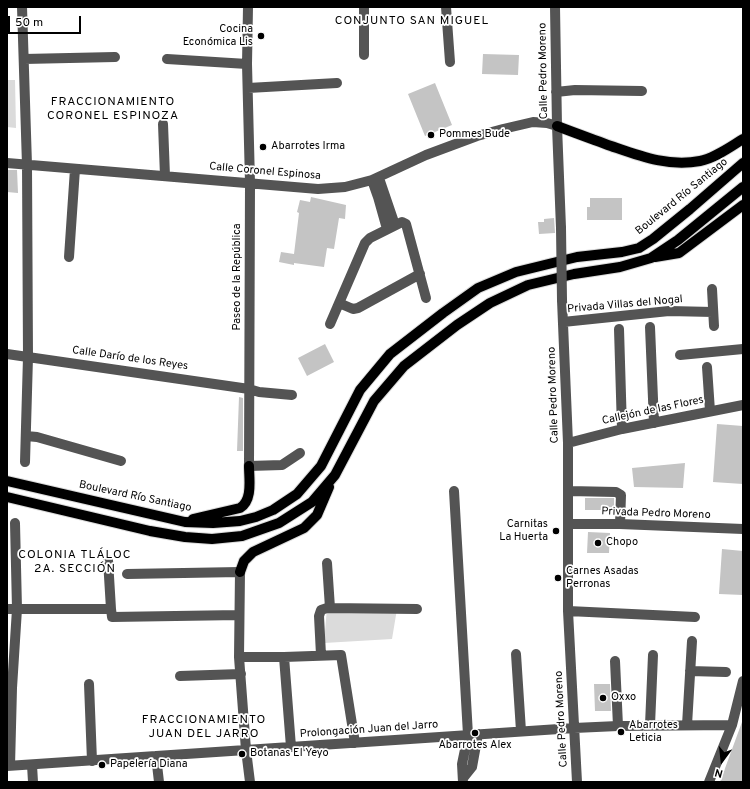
<!DOCTYPE html>
<meta charset="utf-8">
<style>
body{margin:0}
#map{position:relative;width:750px;height:789px;overflow:hidden;background:#fff;font-family:Overpass,sans-serif}
canvas{display:block}
.frame{position:absolute;inset:0;border:8px solid #000;pointer-events:none}
.north{position:absolute;left:702px;top:741px;width:40px;height:40px;-webkit-text-stroke:3px #fff;paint-order:stroke;rotate:195deg;font-size:11px;font-weight:700;line-height:16px;text-align:center;color:#000}
.north::after{content:'';display:block;margin:auto;width:14px;height:18px;background:#000;clip-path:polygon(50% 0,100% 100%,50% 72%,0 100%)}
.scale{position:absolute;left:8px;top:16px;width:73px;height:18px;box-sizing:border-box;border:2px solid #000;border-top:0;padding-left:5px;font-size:12px;line-height:14px;white-space:nowrap;color:#000;-webkit-text-stroke:3px #fff;paint-order:stroke}
</style>
<div id="map">
<canvas width="750" height="789"></canvas>
<div class="frame"></div>
<div class="north">N</div>
<div class="scale">50 m</div>
</div>
<script>
const c = document.querySelector('canvas').getContext('2d');
c.lineJoin = 'round';
function fill(path, color) { c.fillStyle = color; c.fill(path, 'evenodd'); }
function strokePath(path, color, width, dash) { c.strokeStyle = color; c.lineWidth = width; c.lineCap = dash ? 'butt' : 'round'; c.setLineDash(dash || []); c.stroke(path); }
function label(font, color, halo, rows, align = 'center') {
  c.font = font + ' Overpass,sans-serif'; c.lineWidth = 3.5; c.setLineDash([]); c.textBaseline = 'middle'; c.strokeStyle = halo; c.fillStyle = color; for (const [text, x, y, turn = 0] of rows) {
    c.save(); c.translate(x, y); c.rotate((+turn || 0) * Math.PI / 180); c.textAlign = isNaN(turn) ? turn : align; if (halo) c.strokeText(text, 0, 0); c.fillText(text, 0, 0); c.restore();
  }
}
const green = new Path2D(`
 M7,80H15L16,128L7,127Z
 M327,608L397,609L392,639L324,643Z`);
const building = new Path2D(`
 M483,54L519,55L518,75L482,74Z
 M435,83L452,125L425,136L408,94Z
 M7,170H17L18,193L7,192Z
 M311,197L346,205L345,219L339,218L334,249L327,248L324,267L294,263V265L279,262L281,252L294,254L299,213L297,212L300,200L310,202Z
 M590,198H622V220H587V207H590Z
 M554,218L555,233L539,234L538,222H544V219Z
 M325,344L334,362L307,376L298,358Z
 M239,397L243,398V451H237Z
 M717,424L743,426V484L713,482Z
 M685,463L683,488L634,487L632,468Z
 M585,498H614V510H585Z
 M588,532L610,533L609,553H587Z
 M722,549L743,551V595L719,594Z
 M594,684H610L611,711H595Z
 M742,722L743,782H720Z`);
const minor = new Path2D(`
 M22,7L27,165L28,357L25,462
 M248,7L247,64L250,183L249,466L282,465L300,453
 M446,7L450,62
 M555,7L557,126L561,228
 M364,55V7
 M24,59L115,57
 M167,59L247,64
 M248,88L337,83
 M556,92L575,90L642,91
 M163,124L165,176
 M7,163L318,189L345,187L372,180L426,155L477,136L503,129L533,122L547,123L557,126
 M379,178L395,225
 M372,180L378,197L387,229
 M69,257L75,169
 M712,289L714,326
 M562,300L568,443V611L577,782
 M339,303L353,309L358,308L420,274
 M563,322L669,311L713,312
 M330,324L365,243L370,238L402,222L406,224L426,298
 M650,327L654,423
 M619,329L622,429
 M7,354L249,389L259,392L292,395
 M680,355L743,349
 M707,367L710,411
 M26,436L37,437L121,461
 M568,443L622,429L743,405
 M454,491L468,735L462,764L463,782
 M569,491L616,492L621,495L620,524
 M569,524H620L743,529
 M108,560L111,609L112,617L239,615
 M327,563L330,608
 M127,574L240,572L239,657L246,750L250,782
 M7,609H111
 M568,611L695,617
 M516,654L521,731
 M321,655L319,616L321,610L327,608L417,609
 M239,657H284L341,655L355,743
 M284,657L291,747
 M615,661L618,726
 M690,671L726,672
 M180,676L241,674
 M89,684L92,761
 M650,725L653,655
 M687,725L692,641
 M156,756L159,782
 M32,765L33,782
 M7,766L574,728L618,726L732,725
 M10,766L12,688L17,609L15,523
 M464,777L472,767L478,734
 M709,782L732,725L743,681`);
const major = new Path2D(`
 M557,126C575,133 592,139 611,146C640,156 668,167 700,161C715,158 730,147 743,139
 M655,257L679,253L743,205
 M7,481L185,522L213,523L240,521L256,517L273,510L297,494L321,466L360,390L390,354L443,313L478,288L516,272L577,257L622,252L639,248L653,239L690,209L743,163
 M7,497L150,531L185,537L212,539L242,536L279,523L312,502L335,475L374,401L404,366L457,325L490,303L528,285L574,274L620,267L651,258L678,240L743,187
 M193,519L240,508C253,500 249,479 249,466
 M240,572L244,561L253,552L304,528L317,515L329,487`);
const minorBridge = new Path2D(`
 M561,228L562,300`);
const markers = [
 [261,36,4,"#000"],
 [431,135,4,"#000"],
 [263,147,4,"#000"],
 [556,531,4,"#000"],
 [598,543,4,"#000"],
 [558,578,4,"#000"],
 [603,698,4,"#000"],
 [621,732,4,"#000"],
 [475,733,4,"#000"],
 [242,754,4,"#000"],
 [102,765,4,"#000"]
];
const poiNames = [
 ["Cocina",253,30,"right"],
 ["Económica Lis",253,43,"right"],
 ["Pommes Bude",439,135],
 ["Abarrotes Irma",271,147],
 ["Carnitas",548,525,"right"],
 ["La Huerta",548,538,"right"],
 ["Chopo",606,543],
 ["Carnes Asadas",566,572],
 ["Perronas",566,585],
 ["Oxxo",611,698],
 ["Abarrotes",629,726],
 ["Leticia",629,739],
 ["Abarrotes Alex",475,746,"center"],
 ["Botanas El Yeyo",250,754],
 ["Papelería Diana",110,765]
];
const streetNames = [
 ["Calle Pedro Moreno",544,71,-91],
 ["Calle Coronel Espinosa",265,172,5],
 ["Boulevard Río Santiago",682,197,-39],
 ["Paseo de la República",238,277,-90],
 ["Privada Villas del Nogal",625,305,-5],
 ["Calle Darío de los Reyes",130,359,8],
 ["Calle Pedro Moreno",554,395,-92],
 ["Callejón de las Flores",653,411,-12],
 ["Boulevard Río Santiago",135,497,12],
 ["Privada Pedro Moreno",656,514,2],
 ["Calle Pedro Moreno",562,719,-93],
 ["Prolongación Juan del Jarro",369,730,-4]
];
const neighbourhoodNames = [
 ["CONJUNTO SAN MIGUEL",412,22],
 ["FRACCIONAMIENTO",113,103],
 ["CORONEL ESPINOZA",113,117],
 ["COLONIA TLÁLOC",75,556],
 ["2A. SECCIÓN",75,570],
 ["FRACCIONAMIENTO",204,721],
 ["JUAN DEL JARRO",204,735]
];
fill(green, '#dbdbdb');
fill(building, '#c4c4c4');
strokePath(major, '#dbdbdb', 12);
strokePath(minor, '#545454', 10);
strokePath(major, '#000', 10);
strokePath(minorBridge, '#545454', 10);
for (const [x, y, r, color] of markers) { const dot = new Path2D(); dot.arc(x, y, r, 0, 2 * Math.PI); c.fillStyle = color; c.fill(dot); strokePath(dot, '#fff', 1.5); }
label('11px', '#000', '#fff', poiNames, 'left');
label('11px', '#000', '#fff', streetNames);
c.letterSpacing = '1px';
label('12px', '#000', '#fff', neighbourhoodNames);
c.letterSpacing = '0px';
</script>
